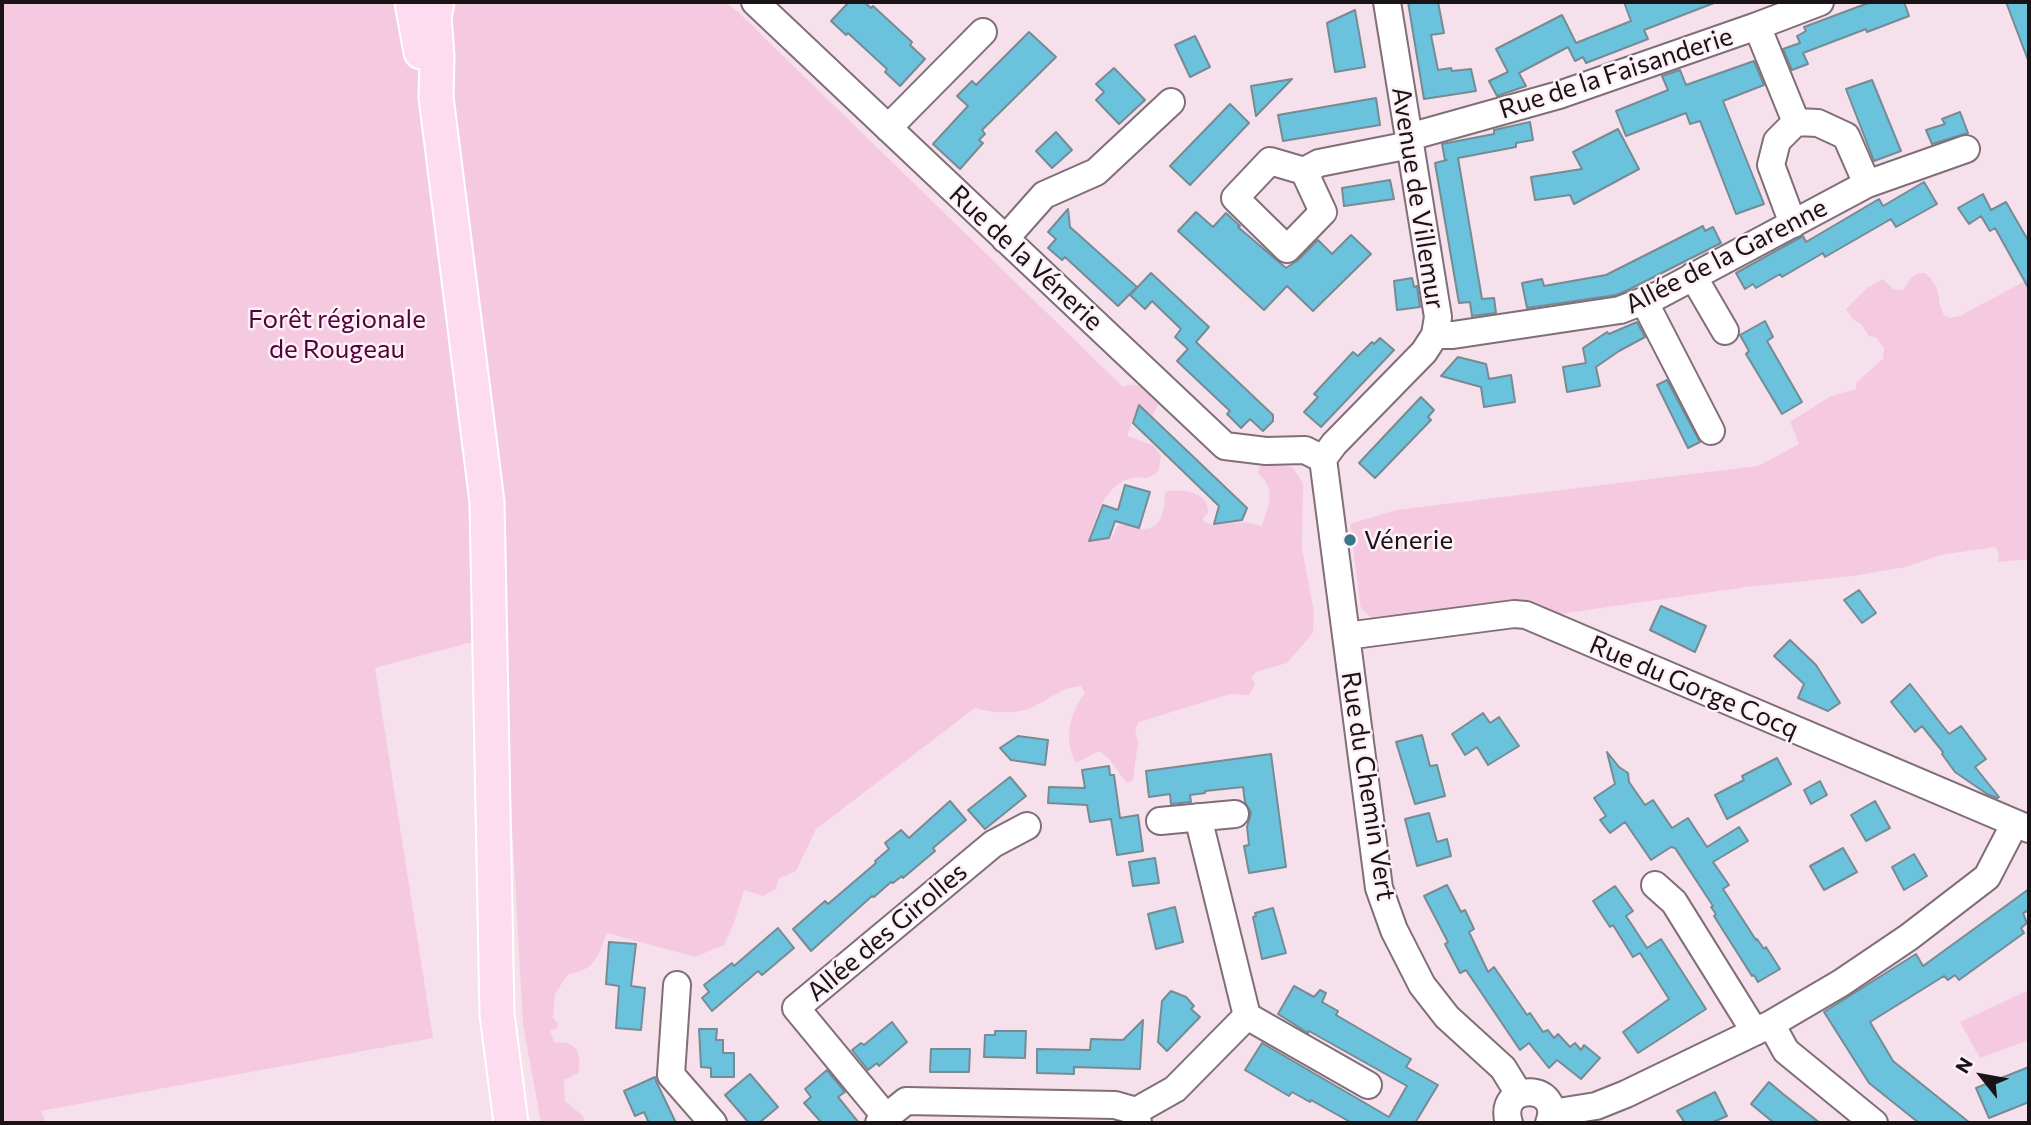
<!DOCTYPE html>
<meta charset="utf-8">
<style>
body{margin:0}
#map{position:relative;width:2031px;height:1125px;overflow:hidden;background:#f5e0eb;font-family:Commissioner,sans-serif}
canvas{display:block}
.frame{position:absolute;inset:0;border:4px solid #1a1316;pointer-events:none}
.north{position:absolute;left:1947px;top:1041px;width:70px;height:70px;-webkit-text-stroke:5px #fdf0f6;paint-order:stroke;rotate:301deg;font-size:19px;font-weight:700;line-height:28px;text-align:center;color:#1a1316}
.north::after{content:'';display:block;margin:auto;width:24px;height:32px;background:#1a1316;clip-path:polygon(50% 0,100% 100%,50% 72%,0 100%)}
</style>
<div id="map">
<canvas width="2031" height="1125"></canvas>
<div class="frame"></div>
<div class="north">N</div>
</div>
<script>
const c = document.querySelector('canvas').getContext('2d');
c.lineJoin = 'round';
function fill(path, color) { c.fillStyle = color; c.fill(path, 'evenodd'); }
function strokePath(path, color, width, dash) { c.strokeStyle = color; c.lineWidth = width; c.lineCap = dash ? 'butt' : 'round'; c.setLineDash(dash || []); c.stroke(path); }
function label(font, color, halo, rows, align = 'center') {
  c.font = font + ' Commissioner,sans-serif'; c.lineWidth = 5; c.setLineDash([]); c.textBaseline = 'middle'; c.strokeStyle = halo; c.fillStyle = color; for (const [text, x, y, turn = 0] of rows) {
    c.save(); c.translate(x, y); c.rotate((+turn || 0) * Math.PI / 180); c.textAlign = isNaN(turn) ? turn : align; if (halo) c.strokeText(text, 0, 0); c.fillText(text, 0, 0); c.restore();
  }
}
const green = new Path2D(`
 M2,2H724L737,11L1123,387C1138,380 1148,391 1161,400L1152,416L1139,404L1127,436L1153,445L1161,456L1158,472C1142,483 1145,475 1131,478C1104,485 1095,519 1088,542L1111,539L1118,525C1126,524 1128,526 1135,528C1162,534 1164,512 1165,492C1181,488 1210,491 1208,513L1203,518L1204,522L1213,525L1246,522L1262,526C1269,503 1277,491 1258,473L1260,466L1280,464L1293,468L1303,483L1302,549L1314,612L1313,633L1287,663L1256,672L1251,677L1255,685L1249,695L1230,694L1139,722L1135,730L1138,743L1133,780L1127,783C1114,768 1116,763 1099,751L1076,763C1063,739 1070,713 1085,693L1081,686C1063,687 1051,698 1035,706C1018,715 993,713 975,708L816,829L796,871L778,879L776,889L763,896L744,890L734,923L724,945L695,957L607,933C597,957 596,970 568,974L555,994L553,1018L559,1024L556,1029L550,1030L554,1042C558,1043 562,1042 566,1043C581,1046 581,1062 578,1073L564,1080L565,1101L583,1116L585,1123H541L523,1024L502,644L468,643L375,668L433,1038L41,1111L46,1123H2Z
 M1919,273H1925C1945,291 1934,296 1944,315L1951,318L1960,316L2029,279V559L1998,562L1999,554L1996,547L1940,555L1906,567L1853,576L1746,587L1560,614L1523,602L1372,618L1361,609L1350,524L1396,510L1758,466L1799,444L1790,422L1829,397L1856,389V383L1883,359L1884,348L1876,337L1869,336L1861,324L1854,320L1846,309L1867,288L1883,279L1893,289L1903,290L1913,276Z
 M2029,990V1040L1980,1058L1960,1022Z`);
const building = new Path2D(`
 M849,2H864L871,8L873,6L912,42L910,45L925,59L900,86L885,72L887,69L848,33L846,35L831,21Z
 M1408,2H1438L1444,33L1431,35L1438,70L1451,68L1452,71L1471,69L1476,91L1424,99Z
 M1624,2L1714,3L1644,30L1648,39L1586,63L1583,57L1575,61L1568,47L1519,73L1526,86L1497,96L1489,81L1508,72L1496,49L1562,15L1576,43L1631,21Z
 M1871,2H1904L1909,16L1867,32L1866,29L1803,53L1808,64L1792,70L1783,49L1800,43L1797,36L1806,31L1804,27Z
 M2006,2H2029V59L2028,60Z
 M1355,10L1365,67L1335,72L1327,23Z
 M1029,32L1056,57L982,130L985,134L979,140L983,143L960,169L933,144L968,106L957,96L972,81L976,85Z
 M1195,36L1210,67L1190,77L1175,45Z
 M1754,61L1764,85L1723,101L1764,204L1736,214L1700,121L1690,124L1686,113L1626,136L1616,111L1668,90L1662,76L1680,70L1686,85Z
 M1114,68L1145,100L1119,124L1096,100L1104,92L1096,84Z
 M1292,79L1256,116L1251,86Z
 M1872,80L1901,151L1874,161L1846,89Z
 M1376,98L1380,125L1283,141L1278,115Z
 M1230,104L1249,123L1190,185L1170,166Z
 M1960,112L1968,133L1932,144L1926,130L1945,124L1942,119Z
 M1530,122L1533,140L1516,143V147L1458,158L1482,299L1494,298L1496,313L1472,316L1470,302L1459,303L1435,163L1447,160H1445L1442,144L1494,134V130Z
 M1618,129L1639,169L1574,204L1570,195L1535,200L1531,177L1582,169L1573,152Z
 M1056,132L1072,150L1052,168L1036,151Z
 M1390,180L1394,199L1344,206L1342,188Z
 M1924,182L1937,204L1896,227L1891,219L1825,257L1823,253L1782,277L1780,274L1756,288L1753,284L1745,289L1736,273L1803,236L1806,242L1879,199L1883,206Z
 M1983,194L1991,210L2006,202L2029,242V289L1995,228L1990,231L1981,216L1969,224L1958,208Z
 M1068,209L1070,227L1137,287L1118,306L1065,257L1062,260L1048,248L1056,239L1048,232Z
 M1196,212L1213,227L1226,213L1240,226L1238,227L1286,268L1298,260L1318,240L1332,254L1351,235L1371,254L1313,311L1287,286L1264,310L1178,231Z
 M1703,226L1705,231L1713,227L1721,243L1628,290L1616,295L1527,308L1522,283L1542,279L1544,286L1606,275Z
 M1151,273L1209,327L1196,342L1273,415V421L1263,431L1250,419L1241,428L1227,414L1230,411L1177,361L1188,349L1175,337L1181,329L1152,301L1145,309L1130,295Z
 M1412,278L1414,287L1417,286L1420,307L1397,310L1394,281Z
 M1765,321L1773,337L1767,341L1802,402L1782,414L1746,354L1749,351L1740,335Z
 M1637,322L1645,337L1619,351L1596,367L1600,386L1567,392L1563,367L1586,363L1583,348L1607,332L1609,334Z
 M1380,338L1394,350L1321,427L1304,412L1318,397L1314,394L1353,352L1358,356L1372,342L1374,344Z
 M1458,357L1486,364L1489,379L1511,375L1515,402L1484,407L1481,387L1441,376Z
 M1667,380L1700,442L1688,448L1657,385Z
 M1421,397L1434,410L1428,417L1431,420L1375,478L1359,463Z
 M1139,405L1247,508L1242,520L1214,524L1219,506L1133,423Z
 M1125,485L1150,492L1139,528L1115,521L1109,538L1089,541L1103,505L1118,510Z
 M1859,590L1876,613L1862,623L1844,600Z
 M1661,606L1706,626L1695,652L1650,630Z
 M1790,640L1816,665L1840,703L1828,711L1798,698L1804,684L1774,656Z
 M1910,684L1949,734L1961,726L1986,759L1975,767L1999,797L1997,798L1987,794L1955,772L1942,754L1943,752L1922,726L1915,732L1891,702Z
 M1483,713L1490,723L1499,717L1519,746L1488,765L1477,747L1465,755L1452,734Z
 M1422,735L1430,766L1437,765L1445,796L1415,804L1396,742Z
 M1018,736L1048,740L1045,765L1011,760L1000,748Z
 M1607,752L1619,767L1628,773L1629,782L1645,805L1653,800L1672,828L1688,818L1707,847L1739,827L1748,841L1713,862L1729,885L1723,889L1756,940L1757,939L1764,949L1766,947L1780,969L1758,982L1754,975L1752,976L1714,916L1716,914L1711,907L1713,906L1675,848L1671,847L1651,860L1625,822L1610,833L1600,820L1606,816L1594,798L1615,784Z
 M1271,754L1286,867L1249,873L1244,846L1249,845L1247,827L1251,813L1245,802L1243,787L1205,791V793L1190,795L1191,802L1171,804L1170,794L1149,797L1146,771Z
 M1777,758L1791,784L1727,819L1715,795L1744,780L1742,776Z
 M1109,766L1110,775H1114L1120,818L1138,815L1143,851L1117,855L1111,819L1090,822L1087,805L1048,803L1049,787L1085,788L1082,770Z
 M1010,777L1026,796L985,829L968,810Z
 M1820,781L1827,795L1811,804L1804,790Z
 M950,801L966,820L933,848L935,851L903,878L902,876L893,883L891,882L874,897L872,896L811,951L793,929L825,901L828,904L876,863L875,861L889,849L885,843L901,830L909,838Z
 M1875,801L1890,828L1866,841L1851,815Z
 M1429,813L1437,842L1447,839L1451,856L1417,866L1405,819Z
 M1843,848L1857,872L1824,890L1810,866Z
 M1914,854L1927,876L1904,890L1892,867Z
 M1155,858L1159,883L1133,886L1129,862Z
 M1447,885L1461,912L1465,910L1474,929L1469,932L1488,972L1494,967L1527,1015L1530,1013L1543,1032L1548,1030L1554,1038L1558,1034L1570,1047L1575,1043L1581,1050L1584,1045L1600,1058L1581,1079L1557,1060L1549,1068L1529,1043L1520,1050L1466,970L1460,973L1445,944L1448,942L1424,896Z
 M1615,886L1633,911L1626,916L1647,948L1661,939L1706,1009L1638,1053L1623,1032L1669,999L1640,953L1633,957L1613,925L1610,927L1593,901Z
 M2029,889V910L2023,913L2027,923L2021,928L2024,933L1959,980L1955,975L1948,980L1944,976L1870,1022L1893,1061L1970,1123H1919L1869,1083L1824,1012L1916,954L1923,966Z
 M1175,907L1183,942L1156,949L1148,914Z
 M1273,908L1286,953L1262,959L1253,917L1256,916L1255,913Z
 M778,928L794,948L762,975L758,971L712,1011L702,998L709,992L704,985L732,963L734,966Z
 M609,942L636,944L631,986L645,988L641,1030L616,1028L619,986L606,984Z
 M1294,986L1314,997L1320,990L1326,993L1322,1002L1338,1011L1336,1015L1411,1059L1406,1067L1438,1085L1415,1123H1352L1311,1100L1310,1102L1292,1092L1289,1096L1245,1070L1262,1043L1389,1117L1407,1086L1309,1031L1308,1033L1278,1014Z
 M1171,991L1186,997L1194,1006L1191,1009L1200,1017L1167,1051L1158,1042L1162,1001Z
 M1143,1020L1140,1069L1074,1067V1074L1037,1073V1049L1090,1050L1091,1039L1123,1040Z
 M892,1022L907,1042L879,1066L877,1063L868,1070L852,1050L861,1043L864,1045Z
 M699,1029H717L716,1040H723V1053H734V1077H711V1068L701,1067Z
 M995,1031H1026L1025,1058L984,1057L985,1035H995Z
 M931,1049H970L969,1072H930Z
 M2029,1067V1102L1989,1118L1976,1088Z
 M827,1070L845,1092L838,1097L859,1123H822L804,1103L811,1097L805,1089Z
 M750,1074L778,1107L759,1123H749L725,1095Z
 M655,1077L656,1081L676,1123H649L644,1112L635,1116L624,1091Z
 M1769,1082L1783,1094L1820,1123H1774L1751,1104Z
 M1715,1092L1727,1116L1711,1123H1685L1677,1111Z`);
const minor = new Path2D(`
 M755,2L1225,446L1266,451L1305,450L1323,459
 M1387,2L1438,317L1435,335L1424,352L1334,444L1323,459L1379,888L1394,930L1422,985L1447,1017L1503,1068L1519,1094
 M1757,26L1796,122
 M888,128L983,32
 M1409,137L1559,95L1757,26L1820,2
 M1270,161L1304,171L1323,212L1287,249L1235,198Z
 M1304,171L1319,163L1410,145
 M1793,224L1771,165L1777,141L1796,122L1818,123L1846,136L1867,184
 M1005,239L1044,195L1096,172L1171,102
 M1693,276L1725,331
 M1644,301L1711,431
 M1435,335H1453L1620,310L1659,295L1867,184L1966,149
 M1346,636L1514,614L1526,615L2029,829
 M1160,821L1235,814
 M1655,885L1674,902L1755,1032
 M677,985L671,1075L713,1123
 M1247,1016L1368,1085
 M1771,1024L1786,1051L1874,1123
 M1552,1113L1596,1106L1626,1094L1771,1024L1841,983L1909,937L1987,877L2015,823
 M886,1117L796,1008L993,844L1027,826
 M879,1123L906,1101L1115,1105L1136,1111
 M1138,1123L1136,1111L1175,1089L1247,1016L1198,817
 M1509,1123C1496,1081 1564,1083 1549,1123`);
const major = new Path2D(`
 M412,2L421,52
 M437,2L434,17L437,56L436,97L487,502L497,1014L511,1123`);
const markers = [
 [1350,540,7,"#37778a"]
];
const streetNames = [
 ["Rue de la Faisanderie",1616,73,-18],
 ["Avenue de Villemur",1418,198,81],
 ["Allée de la Garenne",1726,256,-27],
 ["Rue de la Vénerie",1026,258,43],
 ["Rue du Gorge Cocq",1694,687,23],
 ["Rue du Chemin Vert",1368,786,81],
 ["Allée des Girolles",887,932,-40]
];
const parkNames = [
 ["Forêt régionale",337,319],
 ["de Rougeau",337,349]
];
const poiNames = [
 ["Vénerie",1364,540]
];
fill(green, '#f5cae1');
fill(building, '#6ac2dd');
strokePath(building, '#768b93', 2);
strokePath(minor, '#806e78', 30);
strokePath(major, '#fff', 37);
strokePath(minor, '#fff', 26);
strokePath(major, '#fcdcee', 33);
for (const [x, y, r, color] of markers) { const dot = new Path2D(); dot.arc(x, y, r, 0, 2 * Math.PI); c.fillStyle = color; c.fill(dot); strokePath(dot, '#fdf0f6', 2.5); }
label('26px', '#1a1316', '#fdf0f6', streetNames);
label('26px', '#52013a', '#fdf0f6', parkNames);
label('26px', '#1a1316', '#fdf0f6', poiNames, 'left');
</script>
